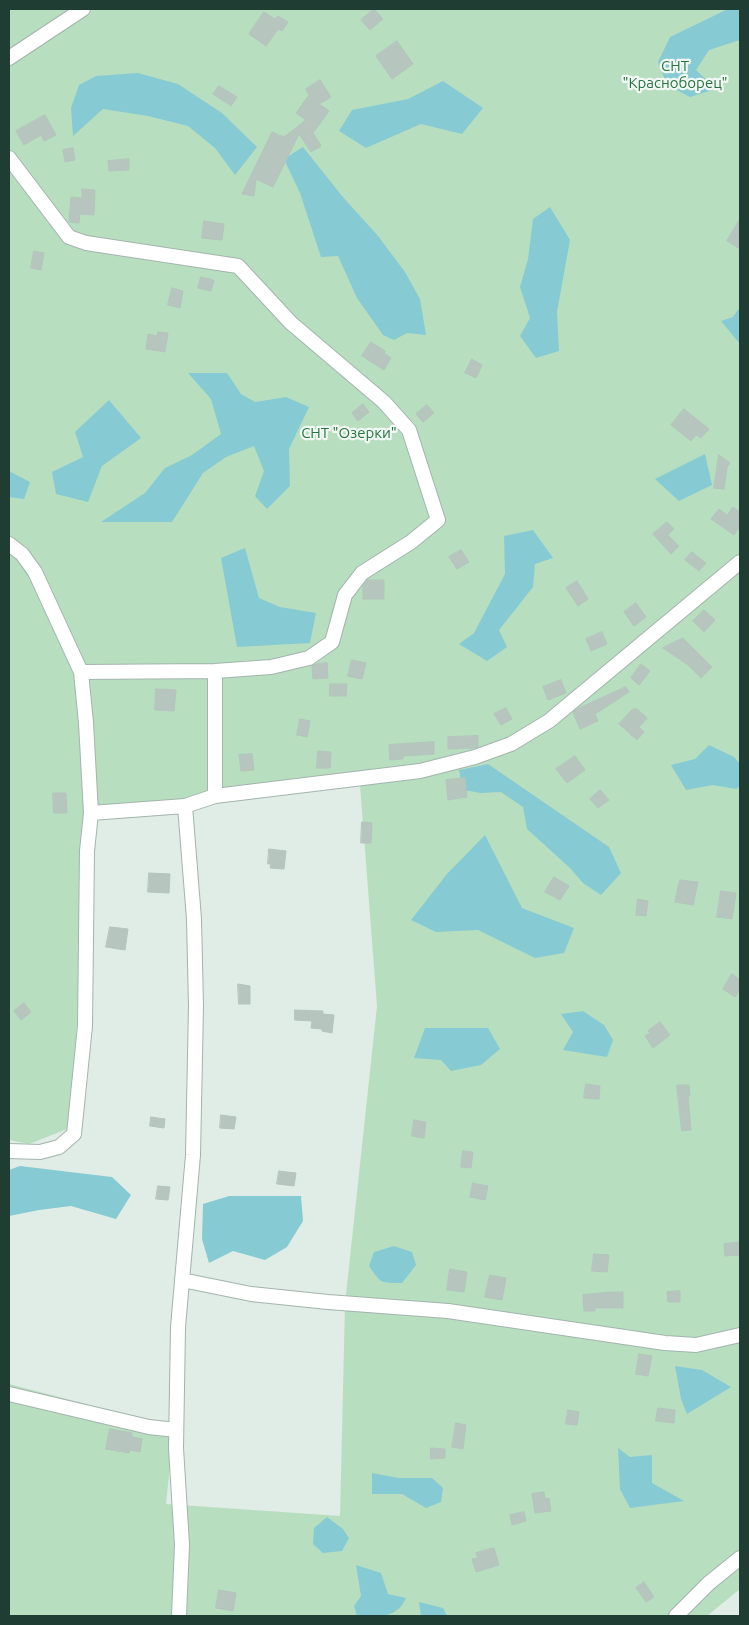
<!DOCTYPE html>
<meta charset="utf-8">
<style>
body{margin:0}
#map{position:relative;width:749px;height:1625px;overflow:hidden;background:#e0ece6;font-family:Ubuntu,sans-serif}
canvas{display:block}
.frame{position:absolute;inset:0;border:10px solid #203d33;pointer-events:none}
</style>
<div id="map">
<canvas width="749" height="1625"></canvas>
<div class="frame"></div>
</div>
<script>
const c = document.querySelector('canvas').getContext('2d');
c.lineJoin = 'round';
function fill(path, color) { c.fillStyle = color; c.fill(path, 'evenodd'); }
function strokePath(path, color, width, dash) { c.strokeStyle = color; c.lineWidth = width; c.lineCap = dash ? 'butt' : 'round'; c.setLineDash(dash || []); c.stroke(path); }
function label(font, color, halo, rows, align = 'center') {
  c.font = font + ' Ubuntu,sans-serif'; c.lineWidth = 4.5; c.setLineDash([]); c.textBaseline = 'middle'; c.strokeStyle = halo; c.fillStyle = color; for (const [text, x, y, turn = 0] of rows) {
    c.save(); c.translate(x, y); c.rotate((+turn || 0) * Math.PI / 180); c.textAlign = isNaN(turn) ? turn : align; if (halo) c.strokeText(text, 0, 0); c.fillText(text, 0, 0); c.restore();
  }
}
const green = new Path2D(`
 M9,9H740V1589L707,1616H9V1384L174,1427L166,1504L340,1516L345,1304L377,1006L359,772L91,813L70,1128L29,1144L9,1140Z`);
const water = new Path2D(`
 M728,9H740V40L709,50L696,70L716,89L690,97L667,85L658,62L670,37Z
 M138,73L178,84L222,113L257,147L235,175L215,148L188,126L148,116L103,109L73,136L71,108L79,85L96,76Z
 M443,81L483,108L462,134L421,124L366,148L339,131L352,110L408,99Z
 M303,147L342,196L378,236L405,272L420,299L426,335L407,333L394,340L383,335L357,298L338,256L321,257L300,193L284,159Z
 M550,207L570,240L557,312L559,351L536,358L520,336L530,318L520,287L528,259L533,219Z
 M740,307V344L721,321L733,317Z
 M188,373H227L241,394L255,402L286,397L309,407L289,449L290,486L267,509L255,496L264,471L254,446L226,457L203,473L172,522H101L145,493L165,468L192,455L221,434L211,399Z
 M109,400L141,438L102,466L88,502L56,494L52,472L83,457L75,432Z
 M705,454L712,485L679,501L655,479Z
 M9,471L30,482L24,499L9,497Z
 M533,530L553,558L535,564L533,587L499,630L507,647L487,661L459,644L474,633L505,574L504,536Z
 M245,548L259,598L280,607L316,613L310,643L237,647L221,558Z
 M709,745L734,757L740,764V786L736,789L713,785L686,790L671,765L695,759Z
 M488,764L609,847L621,873L601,895L583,883L570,868L527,829L523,807L501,792L481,793L463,790L459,770Z
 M485,835L522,908L574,928L564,953L535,958L478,930L436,932L411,920L447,874Z
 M583,1011L604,1025L613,1040L607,1057L563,1050L573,1032L561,1014Z
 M425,1028H488L500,1049L481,1065L451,1071L441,1060L414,1058Z
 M20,1166L112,1177L131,1195L116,1219L71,1206L39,1210L9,1216V1170Z
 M229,1196H301L303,1221L287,1247L265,1260L233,1251L209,1263L202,1239L203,1204Z
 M394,1246L412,1252L416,1265L402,1283C381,1283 381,1284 369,1266L374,1252Z
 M675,1366L702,1370L731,1387L687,1414L681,1399Z
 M618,1448L630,1457L652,1455V1483L684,1501L630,1508L620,1489Z
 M372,1473L399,1478H432L443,1488L441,1502L426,1508L402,1494H372Z
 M327,1517L343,1529L349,1538L342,1551L323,1553L313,1544L314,1528Z
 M356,1565L381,1573L388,1594L406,1598C396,1620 377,1616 357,1616L354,1606L361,1596Z
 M419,1602L443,1608L447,1616H421Z`);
const building = new Path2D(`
 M374,9L383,19L370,30L361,20Z
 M264,12L275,19L278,16L288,22L282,31L278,29L266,46L249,34Z
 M397,41L413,64L392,79L376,56Z
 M320,80L331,97L319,104L329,111L313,133L321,146L311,152L299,134L273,187L256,179L254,196L242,194L272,132L284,137L306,120L296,113L309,95L306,89Z
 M219,86L237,97L231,106L213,94Z
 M45,115L56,135L44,141L41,135L24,145L16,131Z
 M73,148L75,160L65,162L63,150Z
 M129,159V170L109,171L108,161Z
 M82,189L95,190L94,215L80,214L79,223L69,222L71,197L82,198Z
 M740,219V249L727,241Z
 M204,221L224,224L222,240L202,238Z
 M34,251L44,253L41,270L31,268Z
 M201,277L214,280L211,291L198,288Z
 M172,288L183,291L180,308L168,305Z
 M158,332L168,333L165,352L146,349L148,334L157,336Z
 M371,342L385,351L384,353L391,358L384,370L362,356Z
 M472,359L482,365L476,378L465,373Z
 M363,404L369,412L358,421L352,413Z
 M427,405L434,413L423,422L416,414Z
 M684,409L709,429L701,438L696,435L691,441L671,425Z
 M719,455L730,463L727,467L724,489L714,488Z
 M733,507L740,512V526L734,535L711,519L719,509L727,515Z
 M667,522L674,529L668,535L679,546L671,554L653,534Z
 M461,550L469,562L457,569L449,557Z
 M692,552L706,563L699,571L685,560Z
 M368,580H384V599H363V586Z
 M577,581L588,599L578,606L566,588Z
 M636,603L646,617L634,626L624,612Z
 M704,610L715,620L704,632L693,621Z
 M602,632L607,644L591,651L586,639Z
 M683,638L712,667L701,678L688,665L663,648Z
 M352,660L366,663L362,679L348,676Z
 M327,663L328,678L313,679L312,666L316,664Z
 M641,664L650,671L639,685L631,678Z
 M561,680L566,693L548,700L543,687Z
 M330,684H347L346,696H330Z
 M626,687L629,692L595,714L598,721L580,729L573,712L577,709Z
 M156,689L176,690L174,711L155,710Z
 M506,708L512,719L501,725L494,714Z
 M633,709H637L647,718L639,727L644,732L637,740L619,724Z
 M300,719L310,721L307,737L297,735Z
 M478,736V747L473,748L448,749V737Z
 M434,742V754L403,756V759L390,760L389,745Z
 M318,751L331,752L330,768H317Z
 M252,754L254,770L241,771L239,755Z
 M575,756L585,770L567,783L556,769Z
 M465,778L467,797L448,800L446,780Z
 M600,790L609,800L598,808L590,799Z
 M53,793H66L67,813H54Z
 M362,822L372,823L371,843H361Z
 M269,849L286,851L284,869L270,868L271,864H268Z
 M149,873L170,874L169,893L148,892Z
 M554,877L569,886L560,900L545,892Z
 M680,880L698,882L693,905L675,902Z
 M721,891L736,893L732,919L717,917Z
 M638,899L648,901L646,916L636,915Z
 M110,927L128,929L125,950L106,947Z
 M732,974L740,980V989L735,997L723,989Z
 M238,984L250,986V1004H239Z
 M24,1003L31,1012L21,1020L14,1011Z
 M295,1010L323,1011V1014L334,1015L332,1033L322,1031V1029L311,1028L312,1021L295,1020Z
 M660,1022L670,1035L653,1048L645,1036L650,1033L648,1031Z
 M586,1084L600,1086L599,1099L584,1098Z
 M677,1085H689L690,1096H688L691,1130L682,1131Z
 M221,1115L236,1117L234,1129L220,1128Z
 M151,1117L165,1119L164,1128L150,1126Z
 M414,1120L426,1122L424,1138L412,1136Z
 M463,1151L473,1152L471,1168L461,1167Z
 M279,1171L296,1173L294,1186L277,1184Z
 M473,1183L488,1186L485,1200L470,1197Z
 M158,1186L170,1187L168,1200L156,1199Z
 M740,1242V1255L725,1256L724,1244Z
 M594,1254L609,1255L607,1272L592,1271Z
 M450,1269L467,1272L464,1292L447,1290Z
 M490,1275L506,1278L502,1300L485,1297Z
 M680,1291V1302H668L667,1292Z
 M612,1292H623V1308H595V1311H584L583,1295Z
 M639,1354L652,1356L648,1376L636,1374Z
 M658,1408L675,1410L674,1423L656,1421Z
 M568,1410L579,1412L577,1425L566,1424Z
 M456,1423L466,1425L463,1449L452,1447Z
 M110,1429L132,1433V1437L142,1439L140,1452L130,1450L129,1453L106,1449Z
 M431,1448L445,1449V1458L431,1459Z
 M544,1492L545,1499L549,1498L551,1511L535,1513L532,1494Z
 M524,1512L526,1521L512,1525L510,1515Z
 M494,1548L499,1565L476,1572L472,1559L478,1558L476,1553Z
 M644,1582L654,1597L646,1602L636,1588Z
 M219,1590L236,1593L233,1611L216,1608Z`);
const street = new Path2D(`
 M9,58L83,9
 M9,158L69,237L86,243L238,266L291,323L384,402L409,430L438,520L411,542L362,573L345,595L332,642L309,658L271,667L215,671L81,672
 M9,544L22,554L35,572L81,672L86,723L91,813L185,806L194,919L196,1006L193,1155L178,1327L176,1448L182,1545L179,1616
 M215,796V671
 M185,806L215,796L420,771L475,757L511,744L549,721L740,562
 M9,1151L40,1152L59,1147L74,1134L85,1026L87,851L91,813
 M182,1280L251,1294L328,1302L448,1311L665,1343L696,1345L740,1335
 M9,1394L149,1427L176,1430
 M676,1616L709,1583L740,1558`);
const parkNames = [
 ["СНТ",675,66],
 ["\"Красноборец\"",675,83],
 ["СНТ \"Озерки\"",349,433]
];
fill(green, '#b8dec0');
fill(water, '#86cbd3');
fill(building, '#b6c6bf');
strokePath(building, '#b3c5bc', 1);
strokePath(street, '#a3b4ad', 16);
strokePath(street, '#fff', 14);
label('15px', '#297442', '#f1f8f4', parkNames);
</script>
